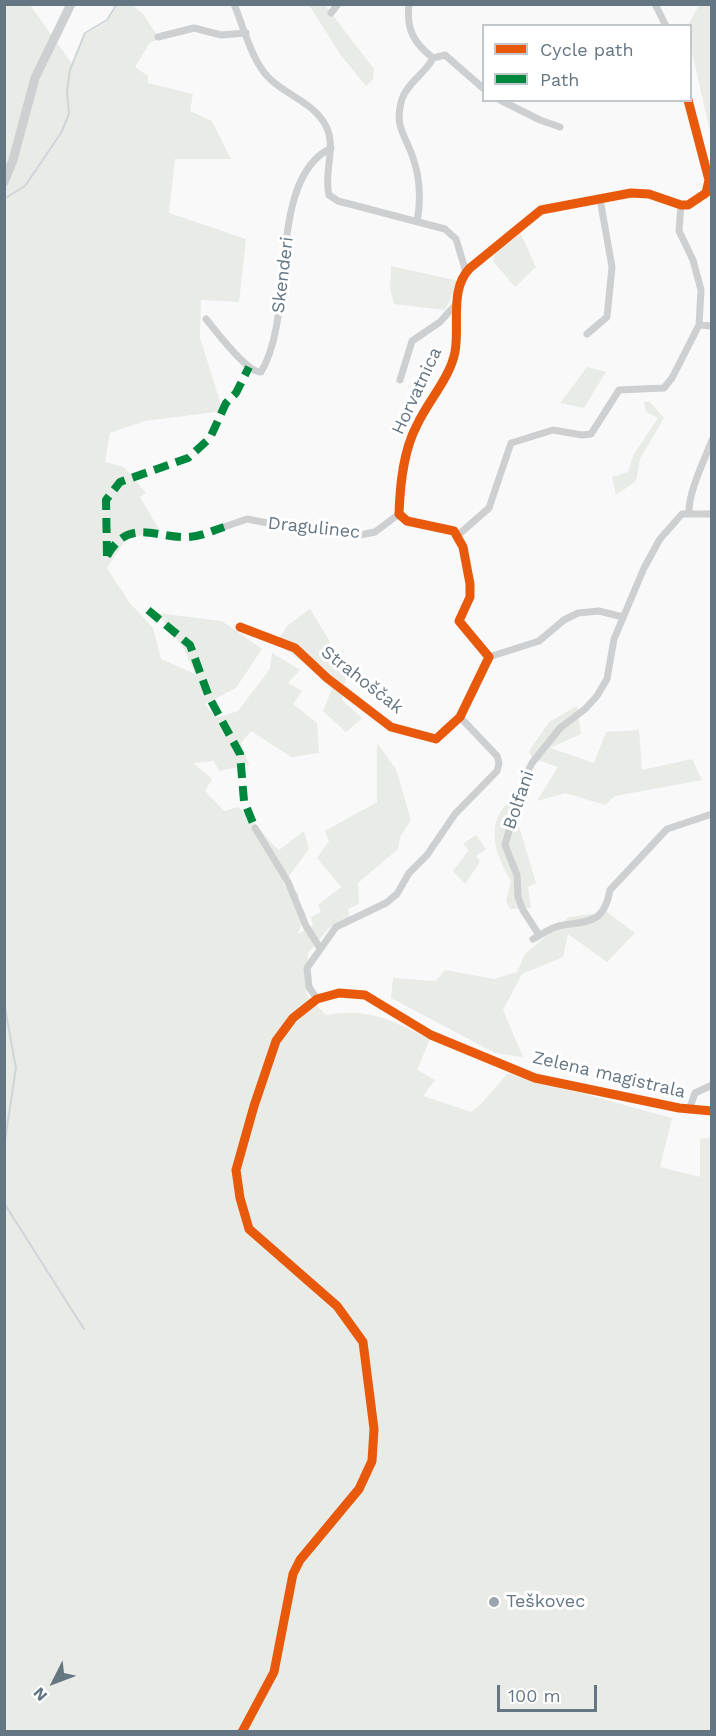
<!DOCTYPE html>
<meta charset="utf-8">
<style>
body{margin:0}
#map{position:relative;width:716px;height:1736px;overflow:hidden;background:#f9f9f9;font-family:"Work Sans",sans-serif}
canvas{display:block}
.frame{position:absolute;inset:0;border:6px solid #657683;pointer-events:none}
.legend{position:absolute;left:482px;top:24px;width:210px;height:78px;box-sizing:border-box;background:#fff;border:2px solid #c1c8cd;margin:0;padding:8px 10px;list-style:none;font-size:18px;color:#657683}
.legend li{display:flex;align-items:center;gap:12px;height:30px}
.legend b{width:30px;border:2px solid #c1c8cd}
.north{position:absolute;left:24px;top:1652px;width:60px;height:60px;-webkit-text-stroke:4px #fff;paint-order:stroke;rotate:228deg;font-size:16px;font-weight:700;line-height:24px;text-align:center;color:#657683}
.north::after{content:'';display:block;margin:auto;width:21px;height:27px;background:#657683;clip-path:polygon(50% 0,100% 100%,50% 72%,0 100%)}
.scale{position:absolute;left:497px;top:1685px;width:100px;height:27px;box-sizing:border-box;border:3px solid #657683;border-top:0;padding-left:8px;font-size:18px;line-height:21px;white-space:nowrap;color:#657683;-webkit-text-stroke:4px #fff;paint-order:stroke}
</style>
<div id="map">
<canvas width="716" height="1736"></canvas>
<div class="frame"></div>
<ul class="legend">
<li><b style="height:8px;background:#e8590c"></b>Cycle path</li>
<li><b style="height:8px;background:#00873e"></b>Path</li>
</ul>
<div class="north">N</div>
<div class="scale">100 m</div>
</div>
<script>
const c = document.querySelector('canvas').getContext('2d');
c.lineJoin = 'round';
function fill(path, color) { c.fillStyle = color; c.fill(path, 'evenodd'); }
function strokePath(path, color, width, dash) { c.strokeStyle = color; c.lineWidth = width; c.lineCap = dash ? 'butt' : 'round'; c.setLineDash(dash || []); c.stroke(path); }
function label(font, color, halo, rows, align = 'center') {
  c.font = font + ' "Work Sans",sans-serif'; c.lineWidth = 6; c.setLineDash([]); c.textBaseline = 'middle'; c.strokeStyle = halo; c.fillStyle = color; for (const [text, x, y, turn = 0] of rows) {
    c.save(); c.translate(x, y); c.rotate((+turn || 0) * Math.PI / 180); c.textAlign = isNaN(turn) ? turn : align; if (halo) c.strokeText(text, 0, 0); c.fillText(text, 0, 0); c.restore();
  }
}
const green = new Path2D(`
 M4,5H30L73,65L86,34L107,22L118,5H132L143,14L159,38L149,44L135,67L148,76V83L193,94L190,111L212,121L231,159H175L169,213L246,239L239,302L201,300L200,338L223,411L145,421L110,433L105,462L124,467L146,493L140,497L160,531L126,539L107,568L129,602L153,628L161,659L195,674L184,649L157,613L222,621L262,649L236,688L205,704L216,718L238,711L270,669L272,653L300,670L288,683L302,691L293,704L317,723L319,753L291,757L251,731L241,743L249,765L219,771L214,761L193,763L212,779L205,791L224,811L238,807C254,819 263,836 279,850L304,831L309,849L283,884L299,893L298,902L306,914L298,934L313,925L311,917L321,912L318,905L341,887L317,858L329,841L325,831L377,802V743L396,769L411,820L400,837L398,849L358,883L359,904L348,909L350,918L330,927L308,953L306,994L326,1015C371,1007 391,1021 430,1039L417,1070L435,1080L423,1096L471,1112L483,1102L508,1073L672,1118L660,1167L700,1177V1139L711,1137V1731H5Z
 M309,5H325L374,69L373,79L366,86L340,54Z
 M699,5H711V136L691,48L690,26L688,25Z
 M519,230L536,267L515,287L493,261L496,251Z
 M391,266L459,281L445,310L394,304L390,288Z
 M587,367L606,372L584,408L560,403Z
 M644,402H650L664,418L640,459L636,481L616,495L612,477L628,472L634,454L658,418L646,412Z
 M310,609L329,640L331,651H343L339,671L346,675L342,700L362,718L346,732L323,711L334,684L276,643L287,626Z
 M577,706L581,734L550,748L594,763L606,732L639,730L642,770L692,759L702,780L615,796L605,805L565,793L537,801L558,767L532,758L529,751L549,722Z
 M515,796L526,800L518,823L536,883L528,887L531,908L510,909L506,901L511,882C494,850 483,822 515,796Z
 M476,835L486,849L476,856L480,862L465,884L453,871L469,850L463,844Z
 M607,912L635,933L607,962L568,934L563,957L522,974L503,1010L523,1057L495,1053L391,998L393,978L436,981L445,970L494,979L517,972L525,954L569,917Z`);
const stream = new Path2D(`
 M4,199L25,186L61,133L69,114L67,91L70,70L85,33L107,20L117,4
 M4,1003L16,1068L4,1147
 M4,1203L84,1329`);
const minor = new Path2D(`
 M234,4C244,28 252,62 270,79C288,96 314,103 326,126C337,148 323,172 329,195L338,201L445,229L456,239L466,272
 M409,4C406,30 414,43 433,58C426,73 407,83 402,99C393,128 407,136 414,161C420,179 421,203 417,221
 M655,4L666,26
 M331,13L338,4
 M158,37L194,28L221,35L246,33
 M433,58L445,55L484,89
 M500,100L540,120L560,127
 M206,319C216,331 247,373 261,372C297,313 266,180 331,148
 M699,325L712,326
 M587,334L607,317L612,267L600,199
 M400,380L412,341L440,322L457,303
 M689,513C688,493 704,461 712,440
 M224,527L247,519L304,530L332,528L360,535L375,532L399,514
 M457,536L489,508L511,443L553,430L582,435L591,434L619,390L664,388L672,378L699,325L701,290L693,260L679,231L681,205
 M240,627L295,648L327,678L391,727L436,739L460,717L489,657L459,621L470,597V584L463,547L454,531L407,521L399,514C400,485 403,451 417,425C428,401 450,378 455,352C460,325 449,289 470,268L541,210L631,193L649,194L681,205H688L706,193L709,180L688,100
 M489,657L539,641L564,620L578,613L599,611L623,617
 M255,828L288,882L306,926L320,948
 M539,935L523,910L518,897L517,875L505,845L523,781L532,763L560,728L585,709L597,696L607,679L614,639L644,568L660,539L682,514H712
 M533,939C542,934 553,926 563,925C590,921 604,923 610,890L667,829L712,814
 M317,999L309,987L307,968L336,927L386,903L397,894L409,873L427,855L455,814L497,771L499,763L497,756L460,717
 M689,1110L695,1093L712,1085
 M242,1732L274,1672L293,1574L300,1560L359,1489L372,1461L374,1429L363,1342L337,1306L249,1229L240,1198L236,1170L254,1106L276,1041L293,1018L317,999L339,993L365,995L431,1035L535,1078L679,1108L712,1111`);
const tertiary = new Path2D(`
 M4,182L13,160L35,78L71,4`);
const quiet = new Path2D(`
 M107,556L106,500L120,482L188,458L210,438L226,403L236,393L249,367
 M107,556C129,517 154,538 187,537C200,537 212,531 224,527
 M148,610L190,645L209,697L240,754L244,801L255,828`);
const cycleway = new Path2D(`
 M240,627L295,648L327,678L391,727L436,739L460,717L489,657L459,621L470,597V584L463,547L454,531L407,521L399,514C400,485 403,451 417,425C428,401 450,378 455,352C460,325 449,289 470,268L541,210L631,193L649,194L681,205H688L706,193L709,180L688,100
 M242,1732L274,1672L293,1574L300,1560L359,1489L372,1461L374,1429L363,1342L337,1306L249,1229L240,1198L236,1170L254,1106L276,1041L293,1018L317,999L339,993L365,995L431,1035L535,1078L679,1108L712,1111`);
const markers = [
 [494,1602,6,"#99a4ac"]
];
const streetNames = [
 ["Skenderi",283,275,-83],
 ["Horvatnica",417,391,-65],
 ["Dragulinec",314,528,6],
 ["Strahoščak",362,680,38],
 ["Bolfani",519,800,-71],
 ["Zelena magistrala",609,1075,13]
];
const poiNames = [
 ["Teškovec",506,1602]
];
fill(green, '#e8ebe6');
strokePath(stream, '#ced6d9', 2);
strokePath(minor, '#cecfd0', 7);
strokePath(tertiary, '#cecfd0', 9);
strokePath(quiet, '#00873e', 8, [15, 8]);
strokePath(cycleway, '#e8590c', 9);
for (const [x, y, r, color] of markers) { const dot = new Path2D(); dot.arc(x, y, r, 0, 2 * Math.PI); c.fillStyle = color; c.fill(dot); strokePath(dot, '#fff', 2); }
label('18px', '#657683', '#fff', streetNames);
label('18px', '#657683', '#fff', poiNames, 'left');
</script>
